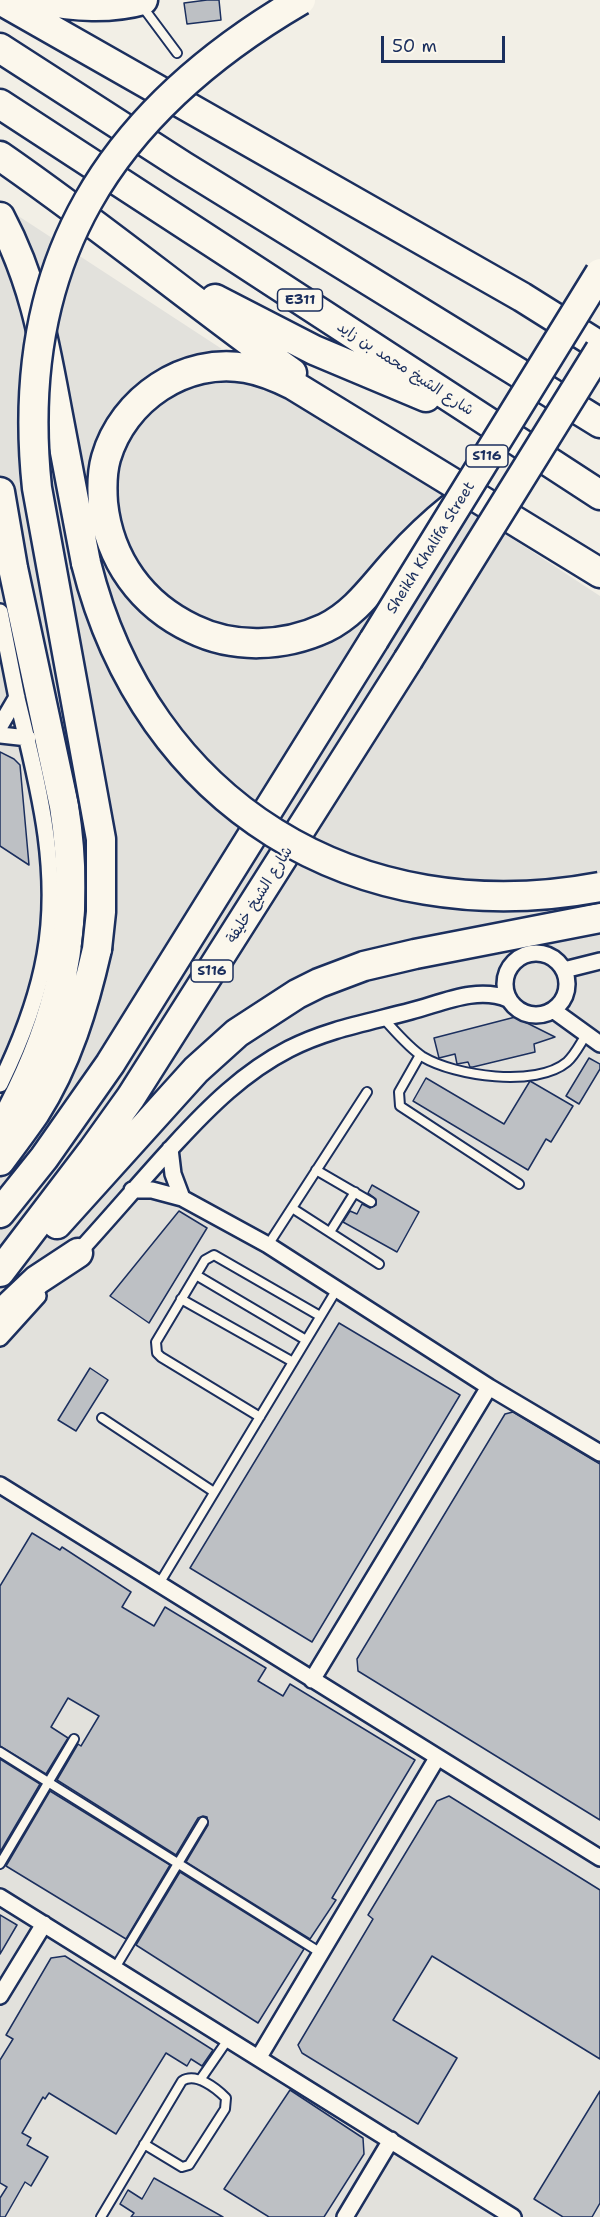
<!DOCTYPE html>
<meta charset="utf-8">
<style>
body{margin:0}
#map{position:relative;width:600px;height:2217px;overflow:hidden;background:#f2efe6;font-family:"Shantell Sans",sans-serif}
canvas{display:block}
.scale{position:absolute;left:381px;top:36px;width:124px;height:27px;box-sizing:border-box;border:3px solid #1b2f5e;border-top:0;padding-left:8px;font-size:18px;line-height:21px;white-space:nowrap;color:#1b2f5e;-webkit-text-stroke:4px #fbf7ec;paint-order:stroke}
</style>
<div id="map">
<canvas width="600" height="2217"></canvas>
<div class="scale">50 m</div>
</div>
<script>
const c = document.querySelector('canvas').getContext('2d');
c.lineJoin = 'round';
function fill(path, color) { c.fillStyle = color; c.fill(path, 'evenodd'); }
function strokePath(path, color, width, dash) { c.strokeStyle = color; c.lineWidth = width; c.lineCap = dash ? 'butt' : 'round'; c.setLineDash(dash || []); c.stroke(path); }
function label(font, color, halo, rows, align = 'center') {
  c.font = font + ' "Shantell Sans","Playpen Sans Arabic",sans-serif'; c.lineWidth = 4.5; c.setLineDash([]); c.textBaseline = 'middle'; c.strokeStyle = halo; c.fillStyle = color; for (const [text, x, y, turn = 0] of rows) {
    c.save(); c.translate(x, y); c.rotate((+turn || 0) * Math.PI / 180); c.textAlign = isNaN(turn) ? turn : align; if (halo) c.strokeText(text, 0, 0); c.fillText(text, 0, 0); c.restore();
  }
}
const built = new Path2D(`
 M0,204L600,596V2217H0Z`);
const building = new Path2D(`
 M207,0H219L221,20L187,24L184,3Z
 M0,752L14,759L20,765L29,865L0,846Z
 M523,1015L525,1022L555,1037L534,1044L535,1052L473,1067H470L468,1062L457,1064L455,1054L439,1058L434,1038Z
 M589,1058L600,1064V1069L579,1104L566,1096Z
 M426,1078L504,1124L530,1081L573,1106L551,1142L546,1139L528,1170L413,1101Z
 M372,1185L419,1212L397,1252L343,1222L350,1211L357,1214L362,1204L370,1208L376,1205V1199L368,1193Z
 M179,1211L207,1228L149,1323L110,1296Z
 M339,1323L460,1395L312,1642L190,1568Z
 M90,1368L108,1380L76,1431L58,1420Z
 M513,1412L600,1464V1820L358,1671L357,1659L505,1414Z
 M32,1533L60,1550L62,1547L131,1592L122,1607L154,1626L165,1607L266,1668L258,1681L283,1696L290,1684L415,1760L332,1898L336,1900L310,1939L186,1862L208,1825L207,1817L203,1816L198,1818L176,1855L57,1780L78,1744L81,1746L99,1716L68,1698L51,1727L68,1738L46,1774L0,1746V1586Z
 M0,1759L40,1784L0,1852Z
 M50,1791L170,1865L126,1939L6,1866Z
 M449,1796L600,1890V2059L432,1956L393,2020L457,2058L418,2124L302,2053L298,2045L373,1919L368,1915L437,1801Z
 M180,1872L304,1949L258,2023L136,1945Z
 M0,1915L17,1925L0,1954Z
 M65,1956L213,2050L202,2066L191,2059L187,2066L166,2053L116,2134L49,2093L45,2099L43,2097L22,2133L31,2138L27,2145L48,2157L31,2186L25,2182L5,2217H0V2198L7,2187L0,2183V2060L13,2039L6,2035L51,1958Z
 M290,2090L363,2138L364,2154L324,2217H269L224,2189Z
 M600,2091V2203L592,2217H563L534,2199Z
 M154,2178L223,2217H131L134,2213L120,2204L128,2190L142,2199Z`);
const lane = new Path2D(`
 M142,6L177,53
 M383,1018C395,1031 408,1047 423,1057C455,1076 536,1088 567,1062C575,1055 580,1044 586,1035
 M420,1055L399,1092L400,1106L519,1184
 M316,1170L371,1202
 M292,1208L379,1264
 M330,1232L355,1192
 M268,1245L367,1092
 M196,1275L306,1340
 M181,1299L293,1362
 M260,1417L161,1357L157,1353L156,1342L205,1260L214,1255L320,1316
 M102,1418L214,1492
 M159,1584L337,1289
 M0,1752L321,1953
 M0,1864L74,1739
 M115,1968L203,1822
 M200,2080L229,2038
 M101,2217L182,2081C196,2072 216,2088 226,2098L225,2109L189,2165L182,2167L144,2144`);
const street = new Path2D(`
 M0,612C6,641 11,669 17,698C37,782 61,867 45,955C37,1000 20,1043 0,1084
 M0,726L17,697
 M0,735L28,738
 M505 984a31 31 0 1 1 62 0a31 31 0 1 1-62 0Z
 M564,970L600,961
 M553,1010L600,1044
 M170,1149L173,1174L182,1198
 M132,1190H152L182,1198L268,1245L489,1387L600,1453
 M75,1256C109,1219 141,1181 175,1144C209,1107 244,1072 289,1049C328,1029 370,1022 411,1011C442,1003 477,986 508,999
 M0,1338L38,1296
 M0,1485L600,1858
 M312,1680L489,1387
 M0,1897L513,2217
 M0,1996L44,1924
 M259,2057L437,1758
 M345,2217L391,2140`);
const highway = new Path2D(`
 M0,0L522,297L600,346
 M41,0C73,7 111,9 143,0
 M0,48L183,166L600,423
 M0,104L600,495
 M0,156C100,225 193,302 292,373
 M0,217C34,281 44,340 57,410C67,461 76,512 86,563
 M215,299L314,350L426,397
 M0,492L13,568L64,806C83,928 61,1025 0,1132
 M453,507C433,523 414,541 397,560C374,585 356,613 325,628C284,647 234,649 193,629C142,605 109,560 103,503C102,489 102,472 106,458C123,399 185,357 246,368C263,371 277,377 293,385L600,573
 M0,1161C12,1145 24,1129 35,1113C67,1063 84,1006 97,949
 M0,1213L44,1158L110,1064L374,640
 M57,1224L196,1070L237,1033L297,994L319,983L364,966L415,954L600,918
 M0,1272L93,1150L131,1097L408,660
 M0,1315L37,1280L78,1253`);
const highwayBridge = new Path2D(`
 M86,563C146,805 357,933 600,887
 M374,640L600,273
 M408,660L600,350
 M97,949L101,912V839L37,488C13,262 109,112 301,0`);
const shields = [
 [300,300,45],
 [487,456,42],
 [212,971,42]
];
const shieldNames = [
 ["E311",300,300],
 ["S116",487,456],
 ["S116",212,971]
];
const streetNames = [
 ["شارع الشيخ محمد بن زايد",405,369,33],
 ["Sheikh Khalifa Street",431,548,-58],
 ["شارع الشيخ خليفة",260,895,-58]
];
fill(built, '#e2e1dc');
fill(building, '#bdc0c4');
strokePath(building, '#1b2f5e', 1.5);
strokePath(lane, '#1b2f5e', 12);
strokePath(street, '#1b2f5e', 20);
strokePath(highway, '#1b2f5e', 33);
strokePath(lane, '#fbf7ec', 8);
strokePath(street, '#fbf7ec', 15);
strokePath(highway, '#fbf7ec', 28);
strokePath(highwayBridge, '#1b2f5e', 33, []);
strokePath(highwayBridge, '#fbf7ec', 28);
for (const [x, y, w] of shields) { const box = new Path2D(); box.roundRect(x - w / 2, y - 11, w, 22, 4.5); c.fillStyle = '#fbf7ec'; c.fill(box); strokePath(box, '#1b2f5e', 1.5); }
label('bold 14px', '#1b2f5e', null, shieldNames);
label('15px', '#1b2f5e', '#fbf7ec', streetNames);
</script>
